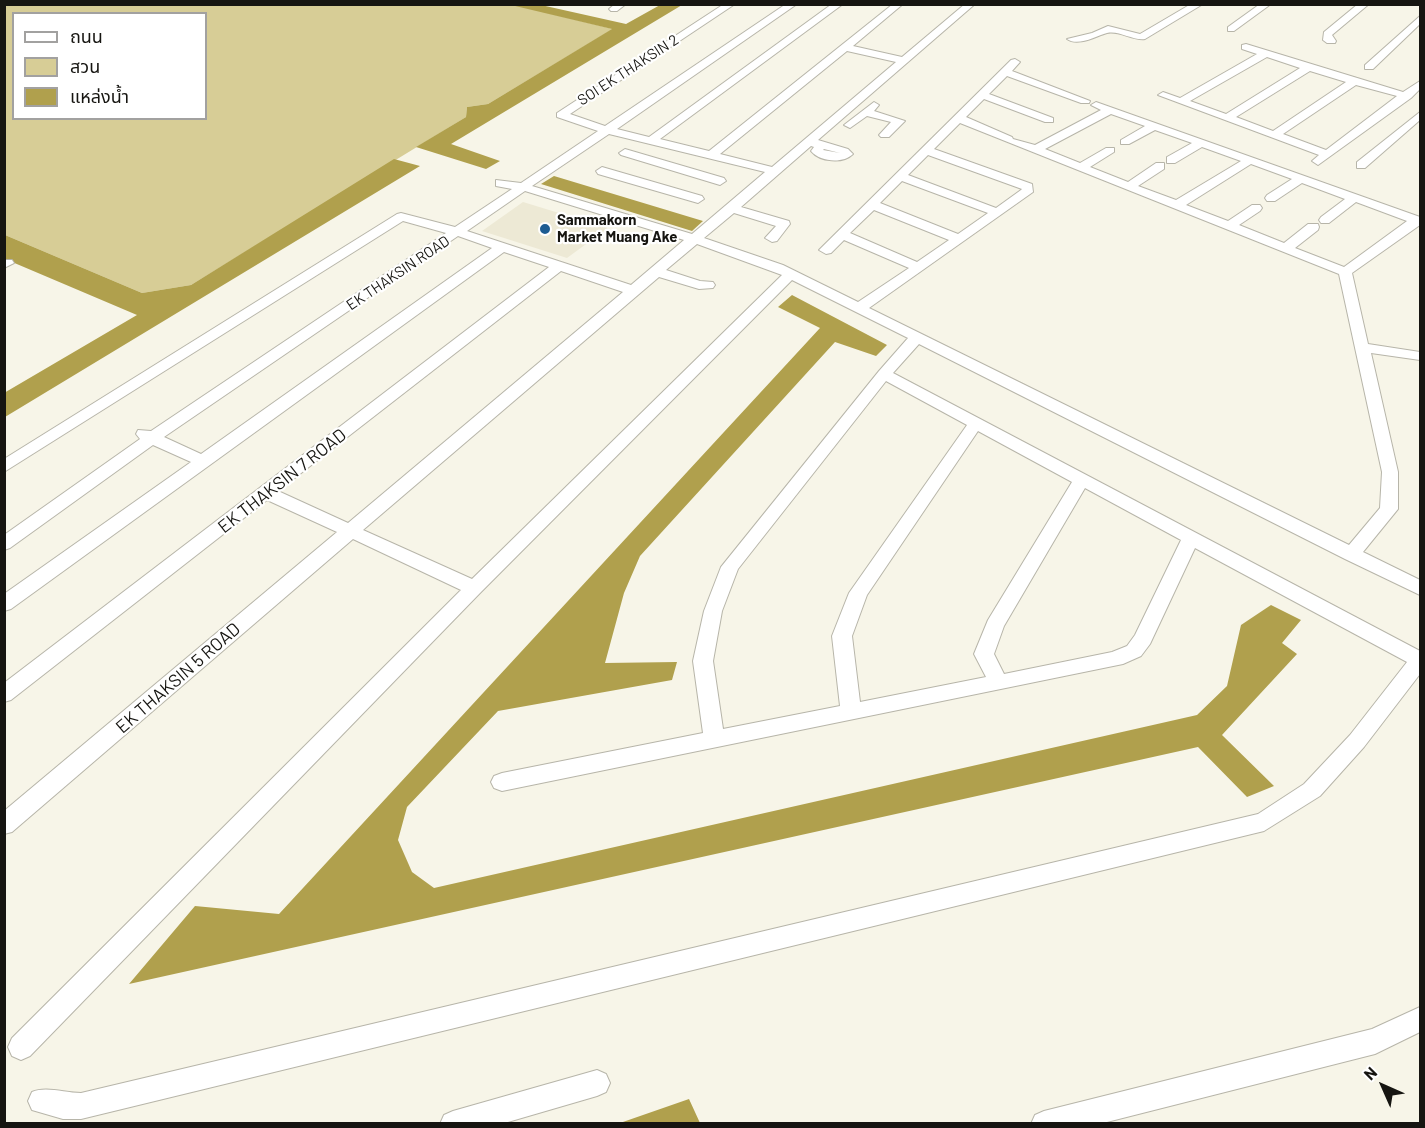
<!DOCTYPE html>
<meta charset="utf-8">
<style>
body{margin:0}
#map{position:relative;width:1425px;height:1128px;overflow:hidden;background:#f7f5e8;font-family:Barlow,"Noto Sans Thai",sans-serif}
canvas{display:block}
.frame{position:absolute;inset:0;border:6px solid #161511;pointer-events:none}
.legend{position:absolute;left:12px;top:12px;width:195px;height:108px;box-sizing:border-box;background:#fff;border:2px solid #a2a1a0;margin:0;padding:8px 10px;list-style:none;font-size:18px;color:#161511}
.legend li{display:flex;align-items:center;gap:12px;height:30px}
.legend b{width:30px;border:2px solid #a2a1a0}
.north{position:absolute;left:1353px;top:1056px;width:60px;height:60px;-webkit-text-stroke:4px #fff;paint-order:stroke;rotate:315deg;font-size:16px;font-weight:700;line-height:24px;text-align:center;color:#161511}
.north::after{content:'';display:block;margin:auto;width:21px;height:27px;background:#161511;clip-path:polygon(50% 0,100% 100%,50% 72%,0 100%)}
</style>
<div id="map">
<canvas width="1425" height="1128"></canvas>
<div class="frame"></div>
<ul class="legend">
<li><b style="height:8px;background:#fff"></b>ถนน</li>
<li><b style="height:16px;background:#d7cd96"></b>สวน</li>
<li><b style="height:16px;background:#b0a04d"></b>แหล่งน้ำ</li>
</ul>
<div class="north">N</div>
</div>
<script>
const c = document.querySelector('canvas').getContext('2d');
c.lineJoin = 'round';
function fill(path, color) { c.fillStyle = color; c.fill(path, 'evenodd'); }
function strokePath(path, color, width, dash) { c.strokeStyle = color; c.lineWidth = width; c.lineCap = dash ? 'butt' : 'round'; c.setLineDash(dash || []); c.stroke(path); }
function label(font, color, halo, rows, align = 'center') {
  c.font = font + ' Barlow,sans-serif'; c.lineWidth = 4.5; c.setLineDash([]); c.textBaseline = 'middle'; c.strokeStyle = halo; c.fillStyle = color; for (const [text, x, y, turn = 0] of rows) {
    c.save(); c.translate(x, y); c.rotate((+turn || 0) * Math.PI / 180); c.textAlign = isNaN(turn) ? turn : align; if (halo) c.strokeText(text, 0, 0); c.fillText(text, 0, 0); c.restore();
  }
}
const built = new Path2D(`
 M523,202L608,228L567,258L482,231Z`);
const green = new Path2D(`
 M511,4L613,29L488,104L467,107L466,117L191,285L142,293L5,235L4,5ZM14,14H206V118H14Z`);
const water = new Path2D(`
 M511,5H541L626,24L660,5H682L451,144L500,161L486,169L416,147L466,117L467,107L488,104L612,29Z
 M394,159L420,166L5,417L4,393L137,315L5,259V235L142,293L191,285Z
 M554,176L703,221L692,231L541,184Z
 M792,295L887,345L876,356L835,342L640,556L624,593L605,663L677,662L672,680L498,711L407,807L398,840L412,872L434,888L1197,715L1227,686L1241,625L1271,605L1301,620L1282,643L1297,654L1222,735L1274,786L1247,797L1198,747L129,984L195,906L279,914L820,328L778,307Z
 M689,1099L700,1123H620Z`);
const minor = new Path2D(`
 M615,4H626L617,11H611L609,9Z
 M724,4H735L570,114L605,126L786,4H797L617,129L649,137L832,4H843L660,139L709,151L893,4H903L853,46L902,57L965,4H975L818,140L848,149L853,154C843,164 820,162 811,151L814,147L811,146L741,207L789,221L790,224L777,241L772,242L765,238L776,226L734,213L704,238L783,265L858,302L909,268L844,240L831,253L826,254L819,250L1011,60L1015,59L1020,62L1012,71L1090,101L1089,103H1081L1007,76L989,94L1053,118V122H1045L984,99L966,117L1012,137L1013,139L1035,145L1101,110L1091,105L1096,102L1420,217V225L1352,273L1368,344L1420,352V360L1371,353L1398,472V509L1363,552L1420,580V595L1345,559L919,344L893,373L1420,651V674L1364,747L1320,796L1264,831L81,1119H63L32,1110L28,1101L32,1092C46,1086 65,1093 81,1093L1258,814L1304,784L1350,735L1407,662L1195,548L1150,644L1141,656L1123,664L502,791L494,788L491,782L494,776L502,773L703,733L693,661L704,611L721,567L879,371L908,338L792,280L480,593L30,1056L21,1060L12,1056L8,1047L12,1038L461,590L353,539L12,832L4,834V811L337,532L267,500L11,700L4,702V683L549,267L504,252L11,609L4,611V594L191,462L153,445L10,548L4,550V535L140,439L136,434L138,430L151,431L446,233L403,221L4,472V459L397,214L401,213L455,227L512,189L496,186V180L521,183L598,131L557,117V113ZM847,51L896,62L772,167L720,154ZM1111,114L1145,126L1121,140V144H1129L1155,130L1192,143L1167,157V163H1175L1202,147L1241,161L1176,200L1138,186L1164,169V163H1156L1128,182L1090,167L1114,152V148H1106L1080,163L1045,149ZM960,123L1339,274L1382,472L1380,508L1349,545L869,308L1033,192L1032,184L934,149ZM609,134L765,172L692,234L532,186ZM824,149L840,153L823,150ZM928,155L1022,189L1021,190L996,208L908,175ZM1251,164L1292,179L1267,195L1265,198L1267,201H1275L1302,183L1345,199L1321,217L1319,220L1321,223H1329L1356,202L1407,221L1344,267L1295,248L1318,230L1319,227L1318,224H1308L1284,243L1239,225L1260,211L1262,208L1260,205H1252L1228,221L1186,205ZM902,181L988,213L958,234L880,203ZM525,191L684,240L631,285L467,231ZM874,210L949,240L917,262L850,233ZM458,236L492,248L201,454L164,437ZM697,244L782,275L472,579L363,530L659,277L699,289L713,288L715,285L713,282L700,281L666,270ZM561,271L623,292L348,523L278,491ZM886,381L967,425L849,593L832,636L840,706L723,729L713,661L722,611L738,569ZM978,431L1072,482L988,620L974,654L986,677L860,702L852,636L867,595ZM1085,488L1181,540L1135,635L1127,646L1112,652L1004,674L994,654L1004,626Z
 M1191,4H1203L1145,39C1133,41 1119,30 1107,33C1096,36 1078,47 1067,39L1092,33L1108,26L1140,34Z
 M1260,4H1271L1234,31H1228V27Z
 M1358,4H1369L1332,35L1336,41L1335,43H1327L1323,40L1324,32Z
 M1420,16V24L1373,69H1365V65Z
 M1246,44L1403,92L1420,81V89L1411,98L1318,165L1312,161L1319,155L1158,95L1163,92L1180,98L1257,54L1242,49V45ZM1267,57L1300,68L1226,114L1190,101ZM1310,71L1346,82L1273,131L1236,117ZM1356,85L1397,96L1326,150L1283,134Z
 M874,102L879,105L874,111L905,121L889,137H881L879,135L891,122L867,116L850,128L844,125Z
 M1420,112V120L1365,168H1357V162Z
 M625,149L724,178L726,181L720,185L621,155L619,153Z
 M602,167L702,196L704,199L698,203L598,174L596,171Z
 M4,260H12L14,263L4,268Z
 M1420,1007V1032L1375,1054L1099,1124H1031L1035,1115L1044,1111L1372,1029Z
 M597,1070L606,1074L610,1083L606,1092L597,1096L501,1124H440L444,1115L453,1111Z`);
const markers = [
 [545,229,6,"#1d5c92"]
];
const farStreetnames = [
 ["SOI EK THAKSIN 2",628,70,-33],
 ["EK THAKSIN ROAD",398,273,-34]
];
const farPoinames = [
 ["Sammakorn",557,220],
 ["Market Muang Ake",557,237]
];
const streetNames = [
 ["EK THAKSIN 7 ROAD",282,481,-38],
 ["EK THAKSIN 5 ROAD",178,678,-41]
];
fill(built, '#ede9d5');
fill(green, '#d7cd96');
fill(water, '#b0a04d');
strokePath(minor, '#b7b5a9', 2);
fill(minor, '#fff');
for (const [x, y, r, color] of markers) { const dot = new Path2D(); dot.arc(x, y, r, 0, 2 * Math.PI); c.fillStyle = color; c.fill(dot); strokePath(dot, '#fff', 2); }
label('15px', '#161511', '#fff', farStreetnames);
label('bold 15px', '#161511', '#fff', farPoinames, 'left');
label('18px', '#161511', '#fff', streetNames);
</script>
